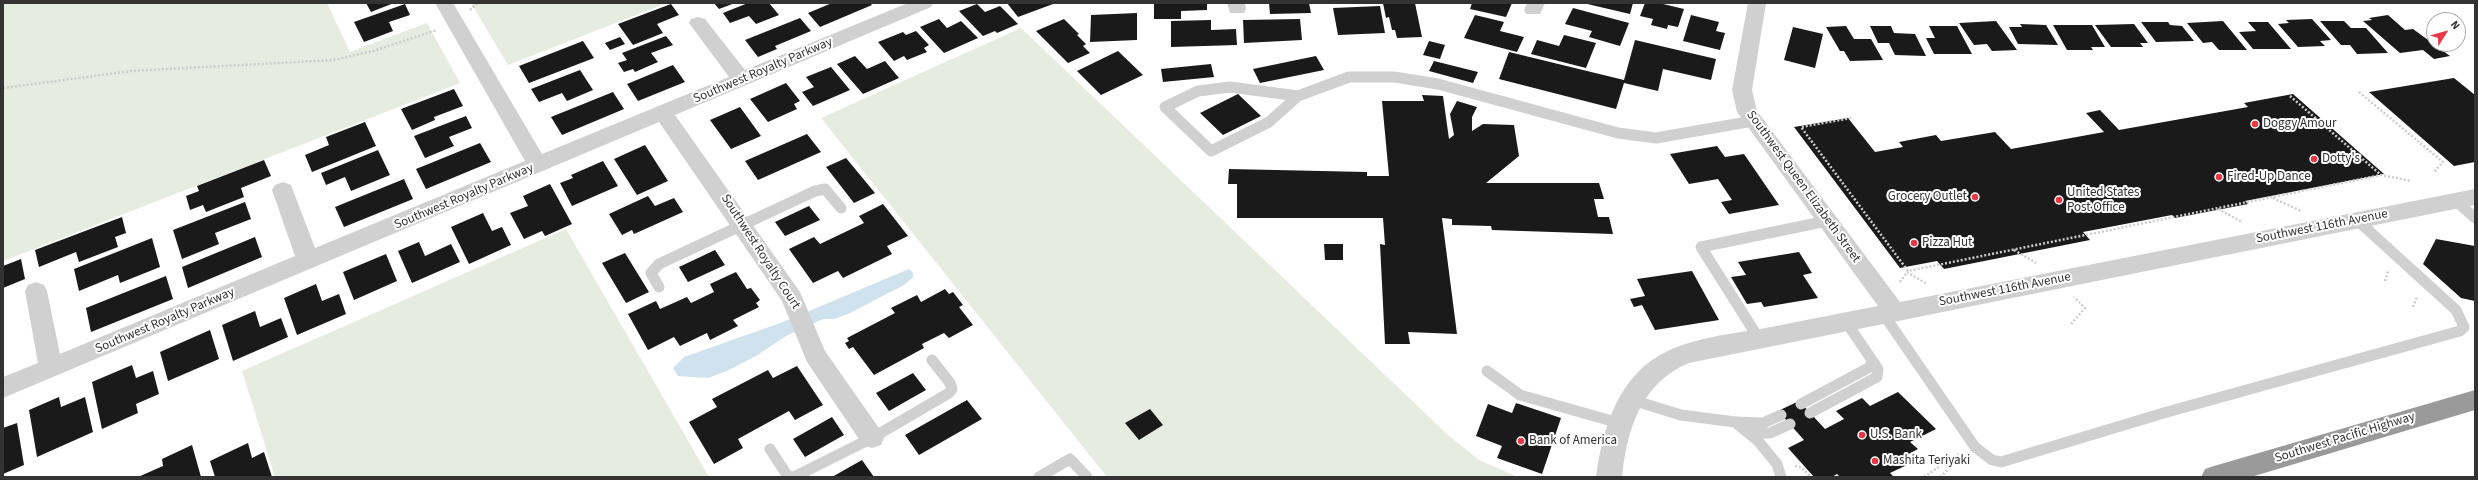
<!DOCTYPE html>
<style>
body{margin:0}
#map{position:relative;width:2478px;height:480px;overflow:hidden;background:#fff;font-family:"Source Sans 3",sans-serif}
canvas{display:block}
.frame{position:absolute;inset:0;border:4px solid #333;pointer-events:none}
.north{position:absolute;left:2426px;top:12px;width:40px;height:40px;box-sizing:border-box;background:#fff;border:1px solid #adadad;border-radius:50%;rotate:53deg;font-size:11px;font-weight:700;line-height:16px;text-align:center;color:#333}
.north::after{content:'';display:block;margin:auto;width:14px;height:18px;background:#e63946;clip-path:polygon(50% 0,100% 100%,50% 72%,0 100%)}
</style>
<div id="map">
<canvas width="2478" height="480"></canvas>
<div class="frame"></div>
<div class="north">N</div>
</div>
<script>
const c = document.querySelector('canvas').getContext('2d');
c.lineJoin = 'round';
function fill(path, color) { c.fillStyle = color; c.fill(path, 'evenodd'); }
function strokePath(path, color, width, dash) { c.strokeStyle = color; c.lineWidth = width; c.lineCap = dash ? 'butt' : 'round'; c.setLineDash(dash || []); c.stroke(path); }
function label(font, color, halo, rows, align = 'center') {
  c.font = font + ' "Source Sans 3",sans-serif'; c.lineWidth = 4; c.setLineDash([]); c.textBaseline = 'middle'; c.strokeStyle = halo; c.fillStyle = color; for (const [text, x, y, turn = 0] of rows) {
    c.save(); c.translate(x, y); c.rotate((+turn || 0) * Math.PI / 180); c.textAlign = isNaN(turn) ? turn : align; if (halo) c.strokeText(text, 0, 0); c.fillText(text, 0, 0); c.restore();
  }
}
const green = new Path2D(`
 M3,3H327L350,52L427,23L460,83L3,261Z
 M471,3H667L508,65Z
 M1021,28L1447,434L1479,460L1518,477H1107L821,118Z
 M566,229L709,477H275L242,371Z`);
const water = new Path2D(`
 M909,269L913,273V277L904,285L848,314L834,319H823L786,336L756,356L729,370L708,378L678,376L673,368L684,357L783,322Z`);
const building = new Path2D(`
 M366,3H394L371,12Z
 M714,3H735L719,9Z
 M748,3H769L779,15L756,24L749,16L730,23L723,13Z
 M832,3H870L872,5L820,27L808,13Z
 M1007,3H1052L1053,4L1018,17Z
 M1154,3H1207V10L1181,11V19H1154Z
 M1269,3H1309L1311,13L1270,14Z
 M1383,3H1415L1422,37L1397,38L1395,30H1392L1389,17L1386,18Z
 M1472,3H1512L1506,17L1470,9Z
 M1583,3H1633L1630,14Z
 M1645,3H1659L1684,9L1678,27L1668,25L1667,29L1651,25L1653,19L1640,16Z
 M405,4L410,15L389,22L393,31L364,42L354,22Z
 M671,4L679,15L657,24L663,33L633,45L618,24Z
 M977,4L985,12L1000,6L1018,24L997,33L995,31L983,36L959,11Z
 M1380,6L1385,33L1338,35L1333,8Z
 M1573,8L1629,23L1620,46L1589,37L1592,31L1565,24Z
 M1137,13V40L1090,42L1091,15Z
 M1475,15L1504,22L1500,31L1524,37L1517,52L1464,38Z
 M1691,15L1719,22L1716,31L1725,33L1720,50L1683,41Z
 M2388,15L2405,30L2413,29L2450,56L2434,59L2423,50L2400,53L2363,21L2372,20L2369,18Z
 M800,18L811,31L775,46L777,49L758,57L745,40Z
 M939,19L947,28L961,21L978,38L944,53L920,27Z
 M1064,19L1079,34L1077,35L1086,44L1083,46L1090,53L1068,63L1036,31Z
 M1300,19L1302,40L1244,43L1243,20Z
 M2312,19L2331,40L2320,41L2325,46L2298,47L2278,24L2289,23L2286,20Z
 M1211,20V30L1236,29L1237,45L1171,47V21Z
 M1996,21L2017,50L1992,51L1987,44L1974,45L1959,23Z
 M2223,21L2247,50H2219L2212,42L2203,43L2187,23Z
 M2320,21H2344L2351,28H2366L2388,53L2357,54L2350,45H2341Z
 M2141,22H2168L2170,25L2182,26L2194,41L2156,42Z
 M2248,22H2268L2291,49H2253L2239,32L2256,31Z
 M2020,24L2046,25L2058,45L2018,44L2009,27H2022Z
 M2134,24L2148,43H2140L2143,47H2111L2095,25Z
 M2053,25H2092L2105,47H2091L2093,50H2067Z
 M1846,26L1854,39H1871L1883,60L1850,61L1844,51H1840L1826,27Z
 M1870,26H1891L1894,33L1915,34L1926,56L1895,55L1889,43H1878Z
 M1929,26H1957L1972,54H1934L1926,38H1935Z
 M1793,27L1823,34L1815,68L1784,60Z
 M916,31L929,45L924,48L927,52L907,60L904,56L894,61L878,42L903,32L906,35Z
 M1564,35L1596,43L1586,68L1531,54L1537,40L1559,46Z
 M666,36L673,45L651,53L658,62L635,72L633,69L624,72L618,63L627,60L622,53Z
 M620,37L625,44L610,50L605,43Z
 M1635,40L1716,59L1711,80L1663,69L1658,91L1624,83L1616,109L1499,79L1509,52L1624,80Z
 M583,41L594,58L529,83L519,66Z
 M1429,41L1445,45L1440,59L1423,55Z
 M1118,51L1143,75L1101,95L1077,71Z
 M855,56L867,69L885,61L899,78L863,94L837,64Z
 M1316,56L1324,70L1260,83L1253,69Z
 M1434,61L1478,72L1473,83L1429,71Z
 M1211,64L1214,77L1163,82L1161,69Z
 M673,65L685,82L638,101L627,84Z
 M831,67L850,90L813,106L802,92L814,87L806,77Z
 M580,70L593,90L567,101L562,93L539,102L531,89Z
 M2454,78L2475,95V162L2454,166L2369,92Z
 M786,83L800,101L794,104L797,109L768,122L750,99Z
 M454,89L463,106L434,117L435,120L412,130L401,109Z
 M613,92L624,109L562,135L551,117Z
 M1238,94L1261,116L1223,135L1200,113Z
 M2293,94L2384,174L2245,201L2248,204L2175,218L2172,215L2083,232L2090,240L1944,269L1937,261L1900,268L1794,127L1848,118L1875,152L1903,147L1899,142L1936,135L1941,141L1995,132L2011,149L2104,132L2086,113L2100,110L2119,130L2248,107L2244,103Z
 M1422,95L1443,96L1449,139L1454,135L1450,114L1457,101L1477,107L1472,117V131L1483,124L1514,125L1519,156L1486,183H1599L1604,199H1594L1598,217H1609L1613,234L1492,230L1491,226L1452,225V219L1442,218L1457,334L1408,332L1410,344H1385L1380,244L1385,245L1383,218H1237V184H1228L1229,169L1367,172V176H1389L1382,101H1424Z
 M740,107L761,136L731,149L710,120Z
 M466,116L472,128L449,137L454,146L425,158L414,136Z
 M365,122L376,146L312,172L305,155L329,145L326,137Z
 M807,134L821,152L758,180L745,161Z
 M480,143L491,162L426,189L416,169Z
 M645,145L668,181L637,195L614,159Z
 M1717,146L1725,157L1744,154L1779,205L1729,214L1721,202L1732,200L1718,179L1689,184L1670,154Z
 M378,150L390,175L351,191L345,177L326,185L321,173Z
 M846,158L875,193L854,203L826,167Z
 M264,160L271,176L241,188L244,197L206,212L203,205L190,210L186,196L199,191L197,186Z
 M603,161L618,186L572,206L560,183L573,178L571,175Z
 M404,179L413,199L344,227L335,207Z
 M550,184L572,224L545,236L542,231L524,239L510,213L528,206L523,196Z
 M648,196L655,206L674,198L683,212L634,234L632,230L622,235L609,214Z
 M245,202L251,219L215,233L219,244L182,259L173,230Z
 M883,204L908,236L887,246L892,254L843,278L838,271L813,283L789,249L814,237L820,244L864,223L859,216Z
 M809,206L820,220L785,236L775,222Z
 M483,213L492,231L502,227L511,245L469,264L451,227Z
 M122,217L126,233L115,237L118,247L79,262L76,252L39,267L35,250Z
 M255,237L262,257L188,288L182,267Z
 M152,238L160,267L120,283L118,275L79,291L74,269Z
 M2436,239L2475,246V301L2461,298L2423,264Z
 M419,242L425,256L451,244L460,262L412,283L398,251Z
 M1324,244H1343V260H1325Z
 M715,250L725,265L688,282L679,267Z
 M1799,252L1812,273L1803,275L1818,298L1764,307L1761,302L1747,304L1731,277L1746,275L1738,262Z
 M625,253L649,292L626,303L602,263Z
 M386,254L397,281L354,300L343,272Z
 M21,259L25,279L3,288V266Z
 M1692,271L1719,320L1655,330L1642,305L1634,307L1630,299L1645,296L1637,279Z
 M736,272L747,289L751,288L760,300L756,303L759,307L733,320L738,326L710,340L707,333L680,346L674,337L648,350L628,314L656,301L660,309L687,297L691,303L714,292L710,284Z
 M166,276L173,299L91,332L86,308Z
 M316,284L322,301L339,294L346,314L297,335L284,298Z
 M945,289L949,294L953,292L963,305L959,307L973,325L949,338L944,333L922,344L924,348L874,375L853,347L849,349L845,343L849,341L847,338L895,313L891,308L917,295L921,302Z
 M255,311L260,327L281,318L288,337L233,361L222,325Z
 M210,330L219,359L168,381L160,352Z
 M132,365L136,378L153,371L159,394L136,404L138,413L102,429L92,382Z
 M797,366L823,405L795,420L789,411L738,439L743,448L714,464L689,422L717,407L712,399L768,370L773,378Z
 M913,373L926,390L889,411L876,393Z
 M1898,392L1936,429L1910,442L1918,449L1901,458L1907,465L1890,473L1894,477H1840L1837,474L1832,477H1814L1788,448L1804,440L1778,411L1799,401L1825,429L1844,419L1836,411L1862,398L1870,406Z
 M59,397L61,407L85,397L93,432L37,457L29,410Z
 M967,400L982,419L919,455L905,435Z
 M1516,403L1561,418L1542,474L1497,458L1502,446L1476,436L1488,404L1512,413Z
 M1150,409L1163,425L1139,440L1125,423Z
 M832,417L844,435L805,457L793,439Z
 M17,423L24,465L3,474V428Z
 M248,443L252,458L264,452L272,477H215L210,461Z
 M192,445L201,477H138L163,466L162,459Z
 M862,460L874,477H832Z`);
const path = new Path2D(`
 M470,10L478,3
 M3,88L131,71L334,60L373,51L437,30
 M2359,92L2443,162L2434,172
 M2290,96L2381,175
 M1851,118L1801,127L1908,271L2381,175L2411,181
 M2273,198L2301,211
 M2218,209L2242,222
 M2014,250L2036,263
 M1907,272L1927,284
 M2385,281L2388,271
 M1900,282L1908,271
 M2413,307L2417,297
 M2071,324L2085,308L2074,297
 M1795,466L1801,467L1811,477
 M1924,477L1958,454
 M1940,477L1957,461L1954,457`);
const lane = new Path2D(`
 M1230,87L1298,96L1269,122L1211,151L1165,107L1198,91Z
 M1298,96L1349,77H1394L1438,84L1618,133L1656,138L1753,121
 M2456,201L2475,218
 M659,287L651,273L659,264L815,191L825,189L841,208
 M1884,315L1975,447L1992,460L2001,462L2167,412L2460,331L2464,327L2456,310L2357,220
 M1759,339L1701,247L1827,221
 M1487,371L1520,395L1619,423
 M1632,400L1681,415L1735,422L1758,441L1777,464L1781,477
 M1801,404L1870,367L1872,360L1846,322
 M1810,413L1877,377L1878,369L1872,360
 M1736,422L1763,423L1781,415
 M1749,433H1770L1790,424
 M770,449L787,475L792,477
 M794,477L872,438L949,393L952,389L950,383L932,360
 M1039,477L1070,459L1087,477`);
const street = new Path2D(`
 M435,3H453L542,154L729,77L689,23L691,19L698,17L705,19L745,70L908,3H933L931,7L675,115L800,292L825,351L881,431L884,438L881,445L872,448L863,445L807,362L782,301L659,122L3,398V377L38,363L25,291L28,285L36,282L44,285L47,291L60,354L295,256L272,190L275,185L283,182L291,185L315,248L525,161Z
 M1227,3H1245L1246,9L1244,13H1230Z
 M1527,3H1545L1540,14H1526L1524,10Z
 M1748,3H1766L1752,90L1757,111L1900,302L2475,189V205L1689,363C1641,383 1627,429 1622,477H1596C1601,440 1611,400 1638,372C1670,338 1728,335 1771,327C1806,320 1842,313 1878,306L1737,112L1732,90Z`);
const highway = new Path2D(`
 M2475,390V410L2251,477H2201L2205,469L2214,466Z`);
const markers = [
 [2255,124,4,"#e63946"],
 [2314,159,4,"#e63946"],
 [2219,177,4,"#e63946"],
 [1975,197,4,"#e63946"],
 [2059,200,4,"#e63946"],
 [1914,243,4,"#e63946"],
 [1862,435,4,"#e63946"],
 [1521,441,4,"#e63946"],
 [1875,461,4,"#e63946"]
];
const streetNames = [
 ["Southwest Royalty Parkway",763,71,-23],
 ["Southwest Queen Elizabeth Street",1803,187,54],
 ["Southwest Royalty Parkway",464,197,-23],
 ["Southwest 116th Avenue",2322,227,-11],
 ["Southwest Royalty Court",760,252,57],
 ["Southwest 116th Avenue",2005,290,-11],
 ["Southwest Royalty Parkway",165,321,-23],
 ["Southwest Pacific Highway",2345,438,-17]
];
const poiNames = [
 ["Doggy Amour",2263,124],
 ["Dotty's",2322,159],
 ["Fired-Up Dance",2227,177],
 ["United States",2067,193],
 ["Post Office",2067,208],
 ["Grocery Outlet",1967,197,"right"],
 ["Pizza Hut",1922,243],
 ["U.S. Bank",1870,435],
 ["Bank of America",1529,441],
 ["Mashita Teriyaki",1883,461]
];
fill(green, '#e6ecdf');
fill(water, '#cfe2ee');
fill(building, '#1a1a1a');
strokePath(path, '#cdcdcd', 2.5, [2, 2]);
strokePath(lane, '#d0d0d0', 11);
fill(street, '#d0d0d0');
fill(highway, '#9a9a9a');
for (const [x, y, r, color] of markers) { const dot = new Path2D(); dot.arc(x, y, r, 0, 2 * Math.PI); c.fillStyle = color; c.fill(dot); strokePath(dot, '#fff', 1.5); }
label('13px', '#333', '#fff', streetNames);
label('13px', '#333', '#fff', poiNames, 'left');
</script>
